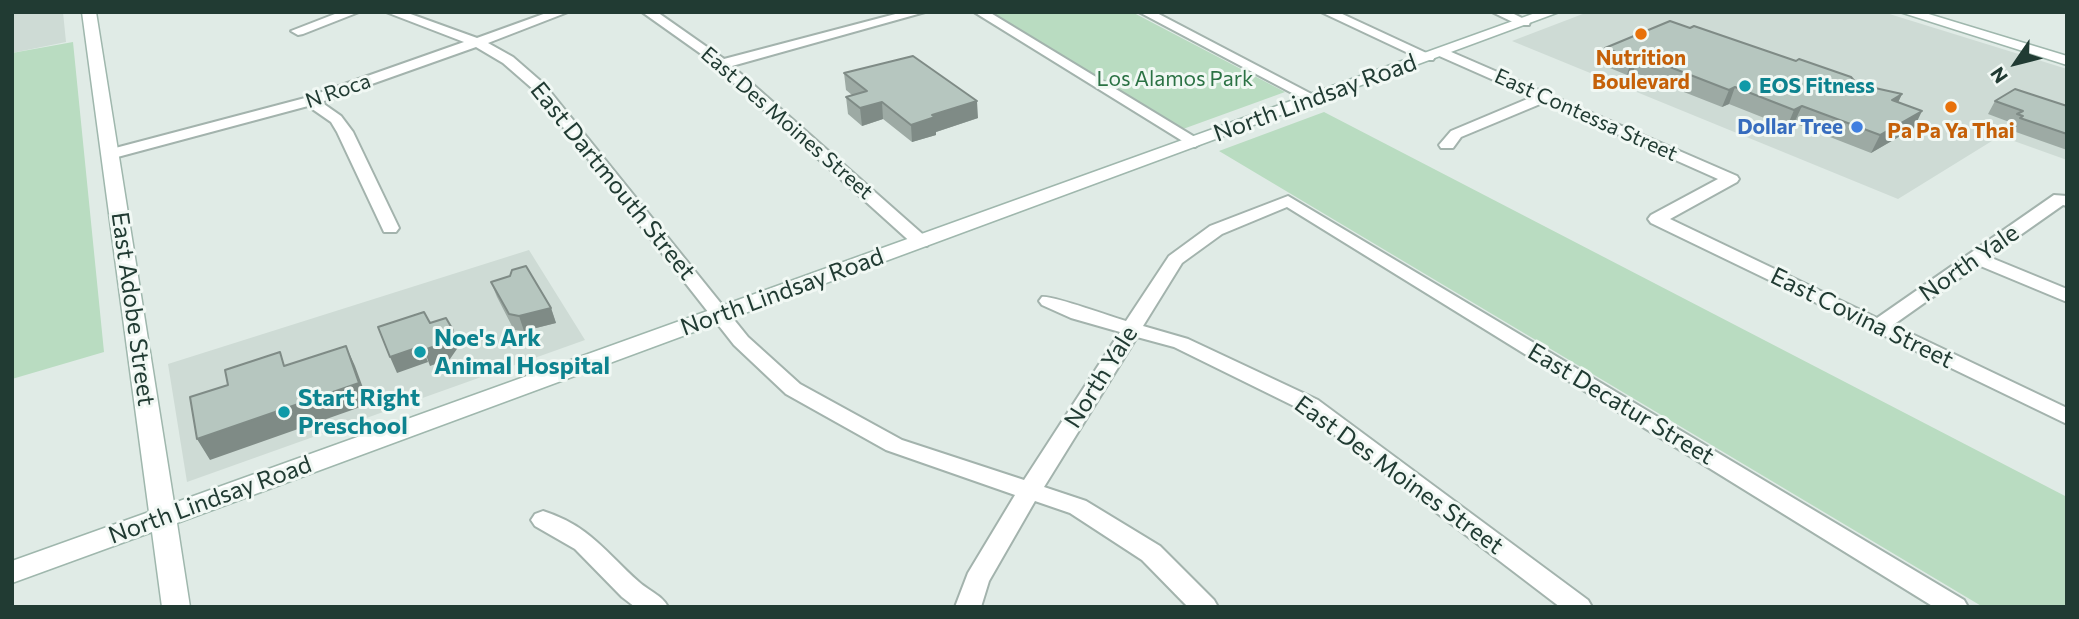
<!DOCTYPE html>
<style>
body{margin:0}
#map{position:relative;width:2079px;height:619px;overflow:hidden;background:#e0ebe6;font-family:Commissioner,sans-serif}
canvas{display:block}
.frame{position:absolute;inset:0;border:14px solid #213b33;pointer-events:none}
.north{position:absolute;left:1981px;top:28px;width:70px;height:70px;-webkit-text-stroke:5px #f1f8f4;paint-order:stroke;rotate:235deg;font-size:19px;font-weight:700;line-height:28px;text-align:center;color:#213b33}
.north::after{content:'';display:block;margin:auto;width:24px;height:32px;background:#213b33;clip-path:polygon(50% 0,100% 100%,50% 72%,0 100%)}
</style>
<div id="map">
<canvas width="2079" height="619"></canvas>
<div class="frame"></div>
<div class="north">N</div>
</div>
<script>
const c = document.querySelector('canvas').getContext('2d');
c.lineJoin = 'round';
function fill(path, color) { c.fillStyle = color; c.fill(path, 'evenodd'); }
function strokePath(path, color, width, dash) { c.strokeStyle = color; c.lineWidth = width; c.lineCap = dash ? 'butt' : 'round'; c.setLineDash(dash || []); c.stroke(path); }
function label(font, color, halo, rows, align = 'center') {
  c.font = font + ' Commissioner,sans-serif'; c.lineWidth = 6; c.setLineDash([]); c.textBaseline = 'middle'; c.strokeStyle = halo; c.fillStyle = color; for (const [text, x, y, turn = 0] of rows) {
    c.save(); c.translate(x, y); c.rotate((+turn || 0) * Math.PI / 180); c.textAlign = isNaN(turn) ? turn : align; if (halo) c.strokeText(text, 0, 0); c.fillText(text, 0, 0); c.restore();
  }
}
const built = new Path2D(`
 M12,12H63L66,42L12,53Z
 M1588,12H1883L2067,69V160L2000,136L1898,199L1512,41Z
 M529,250L585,340L187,482L168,364Z`);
const green = new Path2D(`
 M988,12H1132L1285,92L1183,129Z
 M73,42L104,352L12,379V53Z
 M1324,112L2067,497V607H1983L1219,151Z`);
const street = new Path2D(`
 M340,12H359L303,34L298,35L291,31Z
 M386,12H405L477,38L549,12H568L488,43L513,57L544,84L748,337L800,384L902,440L1024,480L1120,332L1071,318L1042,305L1039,301L1042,297C1052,295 1111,317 1126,321L1169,256L1210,226L1288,196L1964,600L1968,607H1934L1287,207L1222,234L1182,263L1143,326L1188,339L1318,400L1588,600L1592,607H1560L1302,410L1174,347L1137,337L1044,487L1086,501L1160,546L1214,600L1218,607H1188L1142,560L1070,513L1035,501L989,581L981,607H955L968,573L1015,495L886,450L786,394L734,345L534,90L503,63L476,47L321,102L341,116L353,132L399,228L396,232H384L337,132L331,122L308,106L110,159L102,154L104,151L305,98L464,42Z
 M642,12H657L724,59L903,12H925L732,66L927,238L930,242L927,246H915L704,56Z
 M974,12H989L1203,142L1195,147L1189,145Z
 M1139,12H1155L1321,99L1314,103L1309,102Z
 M1321,12H1338L1435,57L1433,60H1423Z
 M1492,12H1510L1530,22L1529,25H1519Z
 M1442,48L1737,176L1739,179L1737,182L1670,219L1877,318L2054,195L2067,196V206L2063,205L1989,257L2067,289V302L1978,265L1893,325L2067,408V424L1651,223L1648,219L1651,215L1718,179L1545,102L1461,137L1453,148H1441L1439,145L1451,131L1532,97L1437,55L1435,52Z
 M543,511C590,526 605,552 639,582C649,591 662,595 668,607H635L622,597L575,549L535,526L531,520L535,514Z`);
const secondary = new Path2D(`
 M82,12H96L174,503L1538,12H1559L177,523L190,607H162L152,532L12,583V561L149,512Z
 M1900,12H1922L2067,56V65Z`);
const wall = new Path2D(`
 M1605,48L1857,84L1902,94L1898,102L1914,128L1871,153L1794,123L1787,127L1729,104L1722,107L1633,72L1627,75L1600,64Z
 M844,73L978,118L936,132V135L912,142L883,119L862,126L848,114L846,97L852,95L846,90Z
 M1995,101L2067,106V150L2013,131L2014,128L2010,127L2012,123L1988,114Z
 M491,282L551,308L556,323L524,331L514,330L497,297Z`);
const shadedWall = new Path2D(`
 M1639,55L1633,72L1627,75L1632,58Z
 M1735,87L1729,104L1722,107L1729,90Z
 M1902,94L1894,111L1892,100Z
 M977,101L978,118L936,132V135L912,142L911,125L932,115Z
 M882,102L883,119L862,126L860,108Z
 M1802,106L1794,123L1787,127L1794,110Z
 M1922,111L1914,128L1871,153L1880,135Z
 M551,308L556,323L524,331L519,316Z
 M453,330L459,346L450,359L430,366L424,350Z
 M346,346L355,366L369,404L210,460L197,439Z
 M422,346L428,362L397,373L390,357Z`);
const building = new Path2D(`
 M1670,21L1690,28L1694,26L1796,61L1799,59L1851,77L1857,84L1902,94L1892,100L1922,111L1880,135L1802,106L1794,110L1735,87L1729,90L1639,55L1632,58L1605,48Z
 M913,56L977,101L932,115L935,117L911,125L882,102L860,108L846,97L867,91L844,73Z
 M2015,89L2067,106V134L2020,118L2023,116L2017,114L2023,111L1995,101Z
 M526,266L551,308L519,316L509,314L491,282L510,276L512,270Z
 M424,312L430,323L446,318L453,330L444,343L424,350L422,346L390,357L378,327Z
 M346,346L359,383L197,439L190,397L228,385L225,370L280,352L284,366Z`);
const markers = [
 [1641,34,7,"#e8710a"],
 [1745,86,7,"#0f9aa8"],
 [1951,107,7,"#e8710a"],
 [1857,127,7,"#3f7fe0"],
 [420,352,7,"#0f9aa8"],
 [284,412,7,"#0f9aa8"]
];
const farFoodnames = [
 ["Nutrition",1641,58],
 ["Boulevard",1641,82],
 ["Pa Pa Ya Thai",1951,131]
];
const farParknames = [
 ["Los Alamos Park",1175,79]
];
const farCulturenames = [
 ["EOS Fitness",1759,86]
];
const farStreetnames = [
 ["N Roca",338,91,-19],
 ["East Contessa Street",1586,115,24],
 ["East Des Moines Street",787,123,41]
];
const farShopnames = [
 ["Dollar Tree",1843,127]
];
const streetNames = [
 ["North Lindsay Road",1315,98,-20],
 ["East Dartmouth Street",613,181,51],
 ["North Yale",1969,263,-35],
 ["North Lindsay Road",782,292,-20],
 ["East Adobe Street",133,309,82],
 ["East Covina Street",1862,318,26],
 ["North Yale",1101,377,-58],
 ["East Decatur Street",1621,404,31],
 ["East Des Moines Street",1399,475,36],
 ["North Lindsay Road",210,500,-20]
];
const cultureNames = [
 ["Noe's Ark",434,338],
 ["Animal Hospital",434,366],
 ["Start Right",298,398],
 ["Preschool",298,426]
];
fill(built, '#cedbd5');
fill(green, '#b9dcc1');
strokePath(street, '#a3b3ad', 4);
strokePath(secondary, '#9fb7ad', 3);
fill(street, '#fff');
fill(secondary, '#fff');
fill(wall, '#9daaa4');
fill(shadedWall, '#7f8b86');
fill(building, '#b6c6bf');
strokePath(building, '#7f8b86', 2);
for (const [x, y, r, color] of markers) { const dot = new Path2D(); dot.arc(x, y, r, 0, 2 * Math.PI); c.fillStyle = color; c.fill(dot); strokePath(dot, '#f1f8f4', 2.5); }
label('bold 21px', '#c56008', '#f1f8f4', farFoodnames);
label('21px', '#2b7244', '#f1f8f4', farParknames);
label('bold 21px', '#0d838f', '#f1f8f4', farCulturenames, 'left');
label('21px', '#213b33', '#f1f8f4', farStreetnames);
label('bold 21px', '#366cbe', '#f1f8f4', farShopnames, 'right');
label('24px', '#213b33', '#f1f8f4', streetNames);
label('bold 24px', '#0d838f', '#f1f8f4', cultureNames, 'left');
</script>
